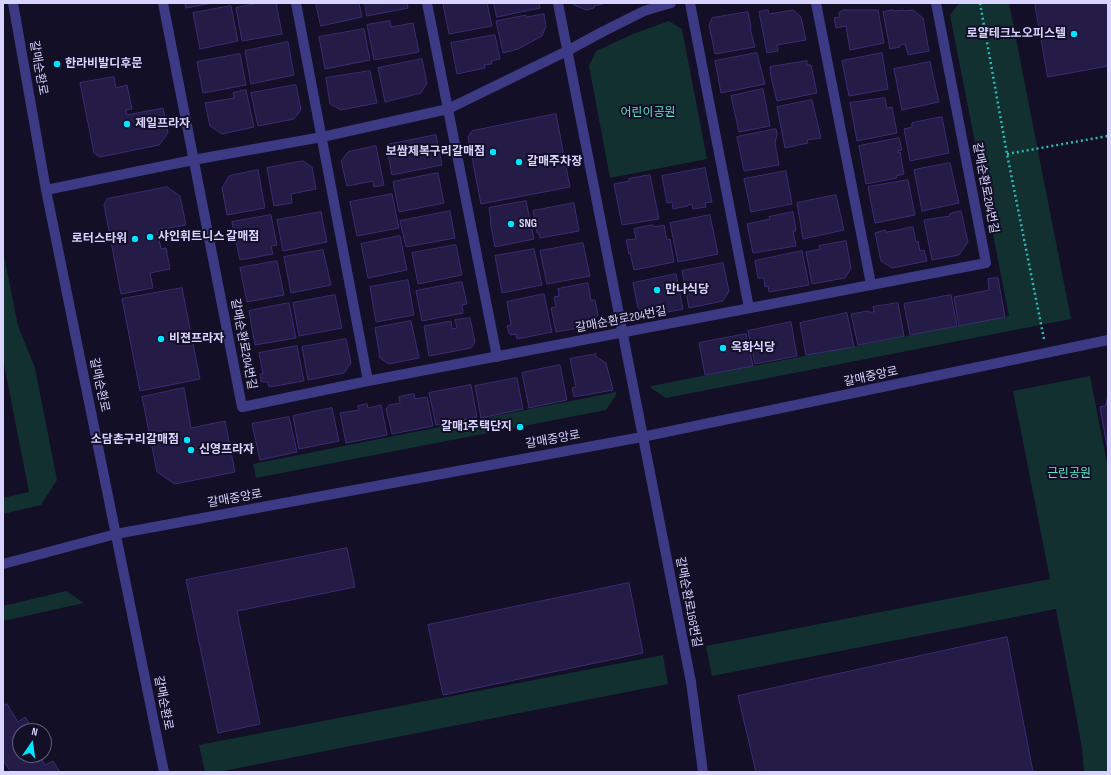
<!DOCTYPE html>
<meta charset="utf-8">
<style>
body{margin:0}
#map{position:relative;width:1111px;height:775px;overflow:hidden;background:#130f26;font-family:"Sofia Sans Condensed",sans-serif}
canvas{display:block}
.frame{position:absolute;inset:0;border:4px solid #d9d4ff;pointer-events:none}
.north{position:absolute;left:12px;top:723px;width:40px;height:40px;box-sizing:border-box;background:#130f26;border:1px solid #625e7d;border-radius:50%;rotate:13deg;font-size:11px;font-weight:700;line-height:16px;text-align:center;color:#d9d4ff}
.north::after{content:'';display:block;margin:auto;width:14px;height:18px;background:#00e5ff;clip-path:polygon(50% 0,100% 100%,50% 72%,0 100%)}
</style>
<div id="map">
<canvas width="1111" height="775"></canvas>
<div class="frame"></div>
<div class="north">N</div>
</div>
<script>
const c = document.querySelector('canvas').getContext('2d');
c.lineJoin = 'round';
function fill(path, color) { c.fillStyle = color; c.fill(path, 'evenodd'); }
function strokePath(path, color, width, dash) { c.strokeStyle = color; c.lineWidth = width; c.lineCap = dash ? 'butt' : 'round'; c.setLineDash(dash || []); c.stroke(path); }
function label(font, color, halo, rows, align = 'center') {
  c.font = font + ' "Sofia Sans Condensed","Noto Sans KR",sans-serif'; c.lineWidth = 4; c.setLineDash([]); c.textBaseline = 'middle'; c.strokeStyle = halo; c.fillStyle = color; for (const [text, x, y, turn = 0] of rows) {
    c.save(); c.translate(x, y); c.rotate((+turn || 0) * Math.PI / 180); c.textAlign = isNaN(turn) ? turn : align; if (halo) c.strokeText(text, 0, 0); c.fillText(text, 0, 0); c.restore();
  }
}
const green = new Path2D(`
 M959,3H1009L1071,319L666,398L651,388V386L1009,316L950,15Z
 M669,21L682,29L707,159L610,178L589,66L596,51L633,34Z
 M3,251L18,326L35,368L57,480L41,505L3,514V498L29,492L3,359Z
 M1090,376L1107,463H1108V772H1084L1082,748L1074,704L1056,609L712,676L706,646L1050,579L1013,391Z
 M616,392V395L606,410L256,478L253,464Z
 M66,591L84,603L3,621V606Z
 M663,655L668,684L218,772H205L199,745Z`);
const building = new Path2D(`
 M185,3H213L186,8Z
 M259,3H276L282,34L242,41L236,8Z
 M316,3H359L362,17L321,26Z
 M365,3H407L408,8L367,16Z
 M447,3H487L492,26L449,34L443,4Z
 M494,3H539L540,8L497,17Z
 M574,3H602L603,4L594,6V8L586,10L574,5Z
 M1035,3H1108V66L1048,77Z
 M231,6L238,41L200,49L193,13Z
 M768,10L769,14L793,10L801,17L806,40L777,45L778,51L767,53L759,12Z
 M843,10H878L884,43L850,50L846,26L836,28L834,18L840,17L839,13Z
 M893,10L894,11L903,10L904,11L913,10L923,18L929,51L908,55L905,44L900,45V47L890,49L883,12Z
 M748,12L751,27H750L751,32L755,47L715,54L709,25L712,18Z
 M544,14L546,26L542,36L518,49L503,53L496,21L526,15V17Z
 M390,21L391,27L413,23L419,52L374,60L367,25Z
 M364,29L370,60L325,69L319,37Z
 M495,35L500,59L491,61L492,64L484,65L485,68L457,74L451,43Z
 M288,42L294,75L251,84L245,51Z
 M757,53L765,84L721,93L715,61Z
 M882,53L888,89L849,96L842,61Z
 M240,54L246,85L203,93L197,62Z
 M422,59L427,83L421,93L385,102L378,68Z
 M807,61V65H811L817,93L777,101L770,73H771L770,67Z
 M930,62L939,102L902,110L894,69Z
 M370,71L377,103L341,110L330,104L326,78Z
 M114,77L116,88L127,85L132,109L126,110L127,115L163,108L168,133L159,145L100,157L94,153L80,83Z
 M296,85L301,110L294,119L258,126L251,93Z
 M763,89L770,126L739,132L731,96Z
 M246,90L254,127L222,134L210,126L205,103L234,98L233,93Z
 M885,98L887,108L892,107L897,133L857,141L850,103Z
 M812,100L821,138L807,140L808,143L785,148L777,107Z
 M556,114L570,187L481,204L468,137L472,131Z
 M942,117L949,153L910,161L904,129L912,127V123Z
 M776,129L777,134L775,143L779,165L744,171L737,137Z
 M436,135L442,165L392,175L386,145Z
 M899,138L902,150L898,151V153L900,152L904,174L896,176L897,178L866,184L859,146Z
 M376,146L384,185L374,187L373,181L347,186L341,161L348,152Z
 M303,161L312,167L316,189L291,194L292,203L274,206L267,168Z
 M950,163L959,203L922,211L914,170Z
 M705,168L712,202L705,203L706,207L693,209L692,204L688,205V206L673,209L672,202L667,203L662,176Z
 M258,170L265,208L227,215L222,188L229,176Z
 M786,171L792,204L751,212L744,179Z
 M438,173L444,203L399,212L393,182Z
 M650,175L659,219L622,225L614,184L629,181V179Z
 M908,180L915,215L875,223L868,187Z
 M167,187L180,196L186,225L157,230L161,249L166,248L170,269L150,273L153,288L121,294L104,205L107,199Z
 M392,194L399,228L357,236L350,202Z
 M836,195L844,230L803,239L797,203Z
 M526,201L534,239L495,247L490,221H491L489,208Z
 M574,203L579,231L540,238L539,233H537L533,211Z
 M450,211L455,238L406,247L400,221Z
 M961,211L968,242L959,255L932,260L924,220L950,216V214Z
 M321,212L327,242L283,251L277,220Z
 M793,212L796,231H793L796,246L753,253L747,224L770,219L769,217Z
 M271,215L277,245L271,246L273,254L240,260L232,222Z
 M710,215L718,254L678,262L670,223Z
 M653,225L654,227L664,225L667,240L670,239L674,262L634,270L630,253L629,254L626,240L636,239L634,229Z
 M913,227L916,242L918,241L920,251L924,250L927,261L892,268L881,261L875,233L885,230L886,232Z
 M400,236L407,270L368,278L361,244Z
 M846,241L851,268L845,278L812,284L806,252L820,249L819,246Z
 M583,243L590,276L547,284L540,251Z
 M456,245L462,275L418,284L412,253Z
 M534,249L542,285L502,293L495,256Z
 M323,250L331,285L291,293L284,257Z
 M802,251L809,285L769,292L768,286L765,287L764,278H758L755,261Z
 M277,261L284,295L247,302L240,268Z
 M723,263L729,291L723,301L689,308L682,271Z
 M676,274L683,309L648,316L638,308L633,283Z
 M998,278L1005,317L959,326L954,297L989,290L988,279Z
 M408,280L414,315L376,322L370,287Z
 M462,282L467,304L462,305L463,313L422,321L416,291Z
 M588,283L591,300H595L598,315L589,326L556,332L551,308L556,307L554,297L559,296L558,289Z
 M182,288L200,379L140,391L122,299Z
 M544,294L552,332L517,339L516,334L511,335L509,333L507,326L511,325L507,302Z
 M335,295L342,328L299,336L293,303Z
 M951,295L957,326L910,335L904,304Z
 M289,303L296,338L255,345L249,311Z
 M898,303L904,336L858,345L851,314L868,311L869,312H874L873,307Z
 M847,313L854,347L806,355L800,323Z
 M470,318L475,342L471,348L429,356L424,326L451,321L452,329L457,328L455,320Z
 M411,321L419,358L389,364L380,358L375,328Z
 M791,322L797,356L755,364L748,331Z
 M746,334L753,366L705,375L699,343Z
 M346,339L351,363L344,373L308,380L302,347Z
 M297,346L304,381L269,387L268,382H263L261,381L260,374H263L259,353Z
 M596,354L595,356L606,363L613,390L574,397L572,388L576,387L570,359Z
 M560,365L567,400L529,408L522,373Z
 M517,378L523,409L481,418L475,386Z
 M471,385L477,417L436,425L429,393Z
 M184,388L191,428L225,421L235,472L175,484L157,472L142,397Z
 M414,394L415,399L427,397L433,426L392,434L386,409L389,405L400,403L399,397Z
 M1108,396V452L1100,407L1105,406Z
 M367,404L368,408L381,405L387,435L346,443L340,413L359,410L358,406Z
 M332,408L339,441L299,449L293,416Z
 M289,417L297,452L260,460L252,424Z
 M347,548L355,587L237,611L260,724L218,733L186,580Z
 M629,583L643,653L443,695L428,625Z
 M1007,637L1033,772H756L738,696Z
 M7,704L18,722L25,717L34,731H20V755H39L45,765L53,761L60,772H11L3,760V706Z`);
const path = new Path2D(`
 M980,3L1007,154L1044,339
 M1007,154L1108,136`);
const minor = new Path2D(`
 M163,3L242,407L368,381L986,263L936,3
 M296,3L368,381
 M427,3L497,357
 M558,3L691,682L703,772
 M690,3L749,308
 M816,3L871,284`);
const tertiary = new Path2D(`
 M13,3L46,190L164,772
 M46,190L193,160L322,137L448,109L567,51L604,31L644,11L671,3
 M3,564L116,534L642,437L1108,340`);
const markers = [
 [1074,34,4,"#00e5ff"],
 [57,64,4,"#00e5ff"],
 [127,124,4,"#00e5ff"],
 [493,152,4,"#00e5ff"],
 [519,162,4,"#00e5ff"],
 [511,224,4,"#00e5ff"],
 [150,237,4,"#00e5ff"],
 [135,239,4,"#00e5ff"],
 [657,290,4,"#00e5ff"],
 [161,339,4,"#00e5ff"],
 [723,348,4,"#00e5ff"],
 [520,427,4,"#00e5ff"],
 [187,440,4,"#00e5ff"],
 [191,450,4,"#00e5ff"]
];
const poiNames = [
 ["로얄테크노오피스텔",1066,34,"right"],
 ["한라비발디후문",65,64],
 ["제일프라자",135,124],
 ["보쌈제복구리갈매점",485,152,"right"],
 ["갈매주차장",527,162],
 ["SNG",519,224],
 ["샤인휘트니스 갈매점",158,237],
 ["로터스타워",127,239,"right"],
 ["만나식당",665,290],
 ["비젼프라자",169,339],
 ["옥화식당",731,348],
 ["갈매1주택단지",512,427,"right"],
 ["소담촌구리갈매점",179,440,"right"],
 ["신영프라자",199,450]
];
const streetNames = [
 ["갈매순환로",38,68,80],
 ["갈매순환로204번길",985,188,79],
 ["갈매순환로204번길",621,320,-11],
 ["갈매순환로204번길",243,344,79],
 ["갈매중앙로",871,377,-12],
 ["갈매순환로",99,385,78],
 ["갈매중앙로",553,440,-10],
 ["갈매중앙로",235,499,-10],
 ["갈매순환로166번길",688,602,79],
 ["갈매순환로",163,703,79]
];
const parkNames = [
 ["어린이공원",648,113],
 ["근린공원",1069,474]
];
fill(green, '#12302f');
fill(building, '#241b47');
strokePath(building, '#3b2d73', 1);
strokePath(path, '#2fb8b0', 2.5, [2, 3]);
strokePath(minor, '#3d3a85', 10);
strokePath(tertiary, '#3d3a85', 10);
for (const [x, y, r, color] of markers) { const dot = new Path2D(); dot.arc(x, y, r, 0, 2 * Math.PI); c.fillStyle = color; c.fill(dot); strokePath(dot, '#130f26', 1.5); }
label('bold 12px', '#d9d4ff', '#130f26', poiNames, 'left');
label('12px', '#d9d4ff', '#130f26', streetNames);
label('12px', '#5fe0c0', '#130f26', parkNames);
</script>
